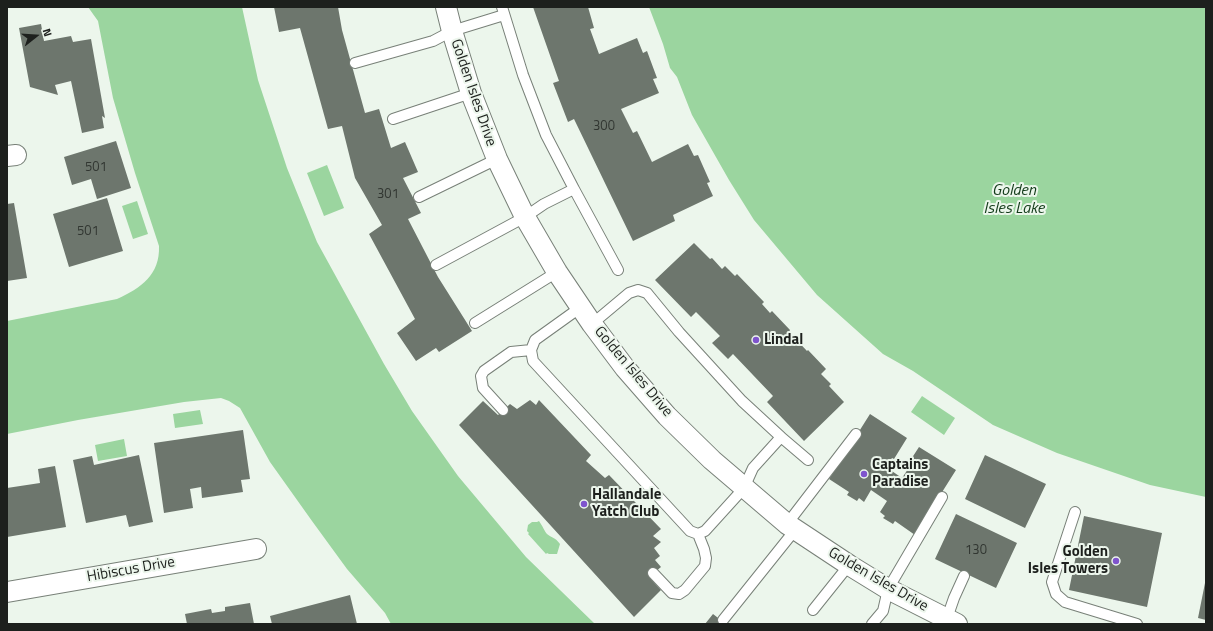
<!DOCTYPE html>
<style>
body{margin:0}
#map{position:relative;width:1213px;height:631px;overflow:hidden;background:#ecf6ec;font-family:"Titillium Web",sans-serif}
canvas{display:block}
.frame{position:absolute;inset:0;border:8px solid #1d201d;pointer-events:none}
.north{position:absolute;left:16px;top:16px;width:40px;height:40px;-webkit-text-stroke:3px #ecf6ec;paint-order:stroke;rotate:73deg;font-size:11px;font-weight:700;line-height:16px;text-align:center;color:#1d201d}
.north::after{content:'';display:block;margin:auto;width:14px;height:18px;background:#1d201d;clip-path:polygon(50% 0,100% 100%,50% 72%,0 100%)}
</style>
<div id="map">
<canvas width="1213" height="631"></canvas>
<div class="frame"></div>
<div class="north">N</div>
</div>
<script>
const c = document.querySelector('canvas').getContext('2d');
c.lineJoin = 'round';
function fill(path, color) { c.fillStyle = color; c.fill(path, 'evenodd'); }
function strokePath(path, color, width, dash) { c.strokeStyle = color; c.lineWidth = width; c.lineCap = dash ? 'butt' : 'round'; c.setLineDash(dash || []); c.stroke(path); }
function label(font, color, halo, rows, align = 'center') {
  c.font = font + ' "Titillium Web",sans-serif'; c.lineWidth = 4; c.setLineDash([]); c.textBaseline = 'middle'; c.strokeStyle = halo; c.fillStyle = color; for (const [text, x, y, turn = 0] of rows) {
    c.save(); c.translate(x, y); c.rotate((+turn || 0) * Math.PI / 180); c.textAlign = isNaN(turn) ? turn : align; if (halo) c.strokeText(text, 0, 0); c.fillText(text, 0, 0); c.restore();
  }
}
const water = new Path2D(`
 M88,7H242L258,80L287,168L317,242L384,364L412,411L458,476L526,557L595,624H391L385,613L347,569L312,521L270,462L240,408L229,401L221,398L184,402L78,420L7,434V321L117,299C141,288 160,275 159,246L135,173L113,98L98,21Z
 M649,7H1206V497L1150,485L1057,453L993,425L913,371L883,354L817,295L754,220L729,180L692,115L677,77L670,68L663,44Z
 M327,165L344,208L324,216L307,173Z
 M137,201L148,234L133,239L122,206Z
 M922,396L955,418L944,435L911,412Z
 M200,410L203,424L175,428L173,414Z
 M124,439L127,456L98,461L95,445Z
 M539,521C542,525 545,532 547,534C553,539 554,536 560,544L557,554H549L547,553L546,554L528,534L529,533L527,531L528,525L532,522H537Z`);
const building = new Path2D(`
 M274,7H338L342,30L365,113L379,109L391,148L405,142L418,172L403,178L421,213L408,219L438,277L472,331L439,352L436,348L416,361L397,333L415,319L369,234L382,225L355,178L342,126L328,129L300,28L279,32Z
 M533,7H588L594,28L590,29L599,54L637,38L643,53L647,51L657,78L653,79L659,93L621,109L633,133L637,131L652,162L688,144L694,156L698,155L710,182L707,183L713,196L673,215L675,221L633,241L574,119L568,122L553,83L559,81Z
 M41,24L44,41L71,36L73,42L91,39L105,118L102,116L104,128L82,133L71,81L55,85L58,95L30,87L19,28Z
 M116,141L131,188L97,199L91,179L72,185L64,157Z
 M107,198L123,251L69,267L53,214Z
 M14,203L27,278L7,281V204Z
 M694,243L710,259L712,258L722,269L725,266L735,276L737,274L764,302L762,304L770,313L772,311L790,330L789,332L807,351L808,350L826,369L821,374L831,384L829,386L844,402L804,441L767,402L773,396L733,354L728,359L712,343L720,336L696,312L691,317L655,280Z
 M530,400L536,405L539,400L591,455L586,461L605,478L609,475L661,529L653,536L661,542L654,548L660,556L655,560L661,567L649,577L661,590L634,617L459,425L483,401L498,415L510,404L517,409Z
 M870,414L907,438L894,459L892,458L886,467L902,478L908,469L906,467L919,447L956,470L915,535L895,521L893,524L883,518L885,516L880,512L887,501L871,490L864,502L859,498L857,501L847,495L849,492L829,479Z
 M243,430L250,479L241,480L243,492L202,498L201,487L190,489L193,508L164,513L154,443Z
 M139,455L153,522L129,527L126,515L86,523L73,460L92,456L94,465Z
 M985,455L1046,484L1025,528L965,499Z
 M55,466L66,527L7,537V488L40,483L38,469Z
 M956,514L1017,543L996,588L935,559Z
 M1084,516L1162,533L1147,607L1069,590Z
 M1205,583H1206V620L1198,618Z
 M350,595L357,624H272L270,616Z
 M250,603L254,624H187L185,614L211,609L212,613L225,611V607Z
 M713,614L726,624H705Z`);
const service = new Path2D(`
 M502,7L523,75L546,135L574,189
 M355,63L433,41L452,31L504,15
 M393,119L471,93
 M419,197L497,159
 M436,265L525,217L544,204L574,189L618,270
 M581,307L535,340L531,350L533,361L690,531L698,534L705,531L744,488L753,468L781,437L742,401L679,332L647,293L638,290L629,293L592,324
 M475,323L557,272
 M503,410L483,388L481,376L484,371L511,352L531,350
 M781,437L808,460
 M1075,512L1052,582L1056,594L1065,602L1137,624
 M787,524L856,434
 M653,573L672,593L679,594L685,590L705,566L706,558L704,549L698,534
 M813,610L849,565
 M723,620L795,530
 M946,621L954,598L964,576
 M872,624L883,611L888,589L942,497`);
const minor = new Path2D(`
 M446,7L452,31L471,93L497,159L525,217L557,272L592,324L625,368L667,416L712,460L787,524L849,565L888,589L957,624
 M7,156L16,155
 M7,592L256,549`);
const markers = [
 [756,340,4,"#7f54cd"],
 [864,474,4,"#7f54cd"],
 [584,504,4,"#7f54cd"],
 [1116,561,4,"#7f54cd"]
];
const numberNames = [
 ["300",604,127],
 ["501",96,168],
 ["301",388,195],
 ["501",88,232],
 ["130",976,551]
];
const streetNames = [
 ["Golden Isles Drive",473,93,71],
 ["Golden Isles Drive",633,372,50],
 ["Hibiscus Drive",131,570,-10],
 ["Golden Isles Drive",878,580,30]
];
const poiNames = [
 ["Lindal",764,340],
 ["Captains",872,465],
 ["Paradise",872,482],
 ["Hallandale",592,495],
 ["Yatch Club",592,512],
 ["Golden",1108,552,"right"],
 ["Isles Towers",1108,569,"right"]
];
const waterNames = [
 ["Golden",1014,191],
 ["Isles Lake",1014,209]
];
fill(water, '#9bd59f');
fill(building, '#6d766d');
strokePath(service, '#788078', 12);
strokePath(minor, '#788078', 22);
strokePath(service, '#fff', 10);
strokePath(minor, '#fff', 20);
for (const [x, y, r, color] of markers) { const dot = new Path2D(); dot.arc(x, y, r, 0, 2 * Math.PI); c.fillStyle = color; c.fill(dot); strokePath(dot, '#ecf6ec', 1.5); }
label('13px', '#313631', null, numberNames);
label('15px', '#1d201d', '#ecf6ec', streetNames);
label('bold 15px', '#1d201d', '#ecf6ec', poiNames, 'left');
label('italic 16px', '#113a18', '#ecf6ec', waterNames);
</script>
